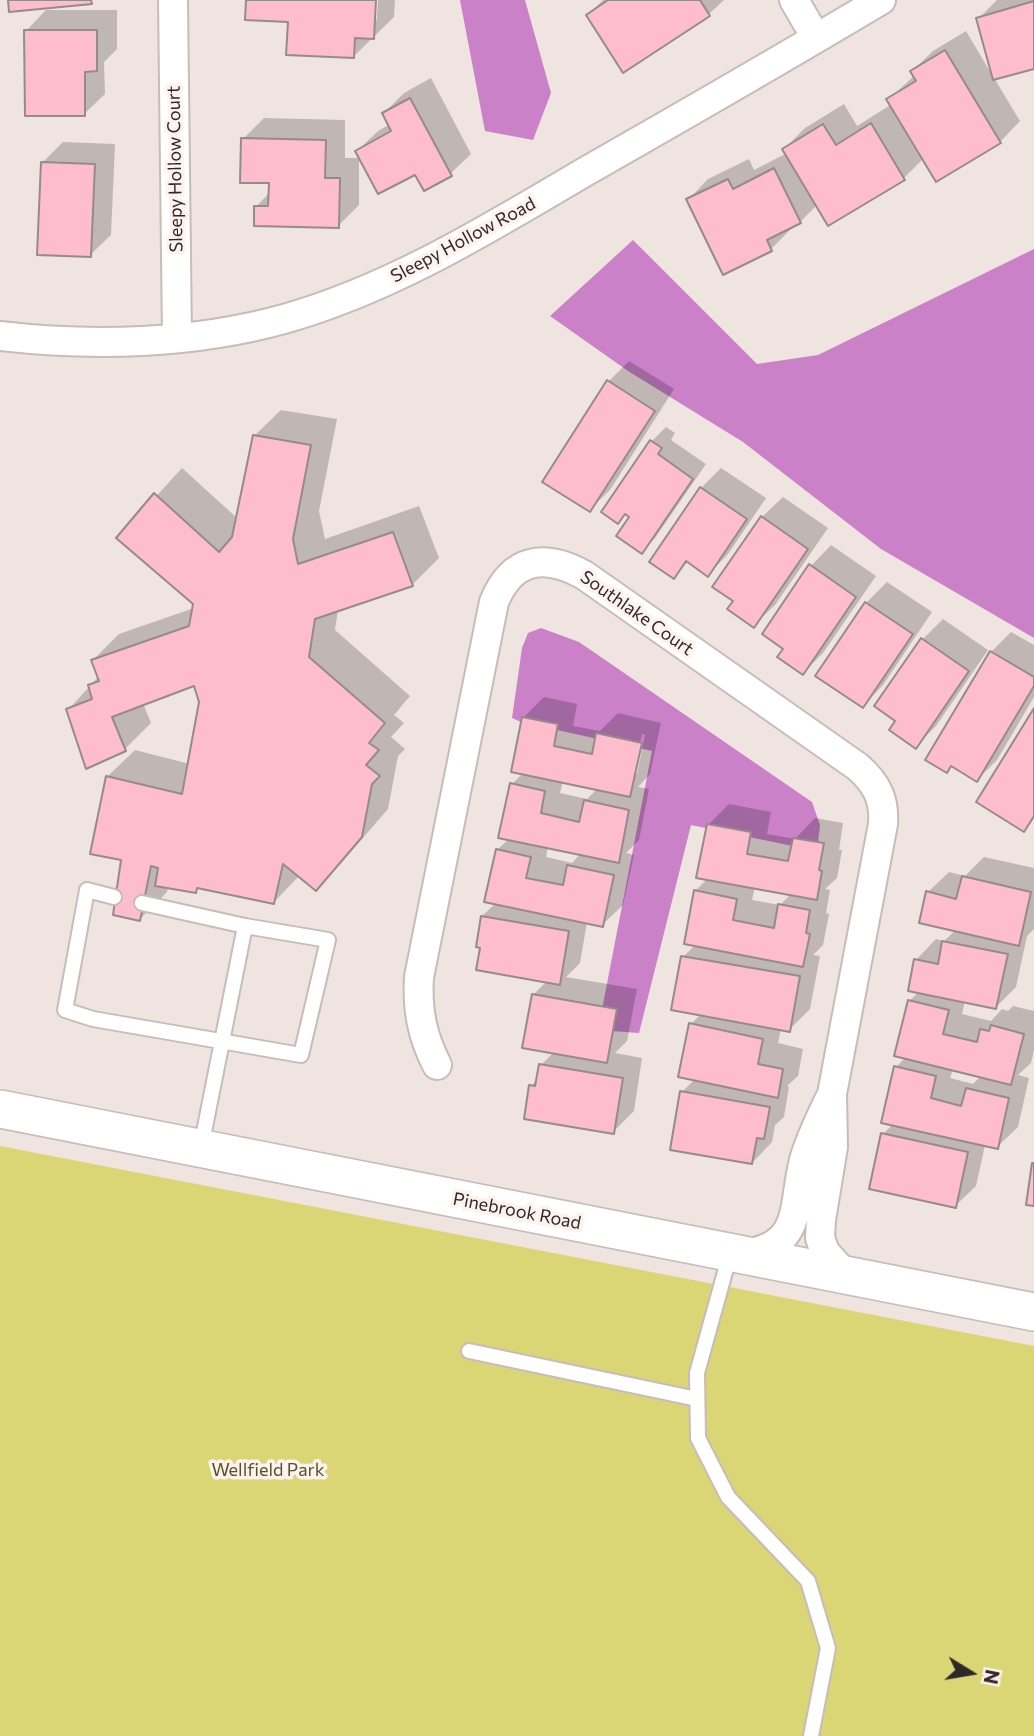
<!DOCTYPE html>
<style>
body{margin:0}
#map{position:relative;width:1034px;height:1736px;overflow:hidden;background:#f0e4e1;font-family:Commissioner,sans-serif}
canvas{display:block}
.north{position:absolute;left:936px;top:1638px;width:70px;height:70px;-webkit-text-stroke:5px #fef2ee;paint-order:stroke;rotate:101deg;font-size:19px;font-weight:700;line-height:28px;text-align:center;color:#2e2928}
.north::after{content:'';display:block;margin:auto;width:24px;height:32px;background:#2e2928;clip-path:polygon(50% 0,100% 100%,50% 72%,0 100%)}
</style>
<div id="map">
<canvas width="1034" height="1736"></canvas>
<div class="north">N</div>
</div>
<script>
const c = document.querySelector('canvas').getContext('2d');
c.lineJoin = 'round';
function fill(path, color) { c.fillStyle = color; c.fill(path, 'evenodd'); }
function strokePath(path, color, width, dash) { c.strokeStyle = color; c.lineWidth = width; c.lineCap = dash ? 'butt' : 'round'; c.setLineDash(dash || []); c.stroke(path); }
function label(font, color, halo, rows, align = 'center') {
  c.font = font + ' Commissioner,sans-serif'; c.lineWidth = 7; c.setLineDash([]); c.textBaseline = 'middle'; c.strokeStyle = halo; c.fillStyle = color; for (const [text, x, y, turn = 0] of rows) {
    c.save(); c.translate(x, y); c.rotate((+turn || 0) * Math.PI / 180); c.textAlign = isNaN(turn) ? turn : align; if (halo) c.strokeText(text, 0, 0); c.fillText(text, 0, 0); c.restore();
  }
}
const green = new Path2D(`
 M0,1146L1034,1346V1736H0Z`);
const water = new Path2D(`
 M460,0H525L551,93L533,140L485,131Z
 M633,240L757,364L818,355L1034,249V638L881,549L743,442L628,371L550,316Z
 M541,628L579,642L812,802L820,825L817,851L691,825L639,1033L598,1030L652,751L521,722L512,718L522,648L528,633Z`);
const shadow = new Path2D(`
 M248,0H374L373,23L377,19L378,0H395L394,17L354,56L290,20Z
 M603,0H724L709,14L624,70L588,15Z
 M997,0H1034V67L994,78L1020,121L1000,142L924,158L904,178L829,224L818,204L800,222L790,227L791,229L771,249L688,200L708,179L749,159L754,170L787,153L784,149L805,128L844,104L857,126L892,104L889,99L915,75L912,71L933,51L966,31L992,75L978,19Z
 M46,10H117V49L104,62L105,94L84,114L26,31Z
 M431,78L471,154L450,174L416,172L357,151L378,131L390,124L384,113L404,93Z
 M264,118L345,120V158H359V205L338,226L256,207L270,192L271,182L243,139Z
 M63,142L115,144L111,235L90,255L42,163Z
 M629,361L674,389L610,490L589,510L545,481L609,381Z
 M281,410L337,419L319,511L325,539L419,506L439,558L412,585L338,610L335,630L410,696L394,715L404,723L391,737L405,749L398,756L388,809L342,862L316,888L300,875L274,902L199,887L195,891L168,886L167,892L140,919L123,858L92,853L108,776L135,750L190,764L201,701L195,684L143,703L151,723L125,749L68,710L99,676L93,660L119,634L194,608L195,603L119,537L182,468L237,518L254,436Z
 M666,427L675,433L671,440L706,464L655,538L642,551L631,517L626,513L617,522L603,512L652,441Z
 M721,468L766,498L728,554L708,575L689,561L673,577L701,488Z
 M783,497L828,528L775,605L754,625L735,600L762,517Z
 M831,545L876,576L823,653L803,673L785,648L811,566Z
 M887,582L932,612L883,685L863,706L818,675L866,603Z
 M943,619L988,650L936,726L916,746L898,721L923,639Z
 M1011,632L1034,645V697L997,760L977,780L952,765L947,771L991,652Z
 M544,697L577,704L573,726L600,731L618,713L661,723L650,774L638,787L649,789L639,840L626,853L634,855L623,905L602,925L587,922L580,963L566,977L637,989L627,1041L615,1053L642,1058L634,1111L613,1132L531,1086L538,1079L541,1065L554,1052L533,995L547,981L482,946V916L496,903L497,850L510,838L512,784L523,773L524,717ZM642,734L645,735L637,774H633ZM563,781L598,788L587,799L560,793ZM548,846L581,853L572,863L546,857Z
 M729,804L771,812L767,834L795,839L815,818L843,823L839,850H842L837,878L825,889L830,890L826,913L829,914L823,945L813,955L820,956L810,1009L789,1030L781,1028L778,1043L803,1049L798,1076L787,1086L789,1087L784,1117L775,1125L772,1142L752,1163L682,1092L695,1079L691,1024L701,1014L683,957L695,945V891L708,878V825ZM755,887L791,894L780,905L752,900Z
 M984,857L1034,868V929L1027,936L1016,987L996,1007L965,1001L962,1014L991,1021L1002,1009L1008,1011L1013,1006L1034,1011V1050L1031,1063L1018,1075L1029,1078L1018,1127L997,1147L985,1145L976,1186L955,1206L883,1134L893,1124L896,1067L906,1057L909,1001L919,992L916,960L936,939L944,941L956,930L928,892L949,872L965,876ZM953,1069L981,1076L973,1084L950,1078Z`);
const building = new Path2D(`
 M8,0H91L92,4L9,12Z
 M246,0H376L374,39L355,38L354,58L286,55L288,22L245,20Z
 M608,0H700L710,16L623,73L586,15Z
 M1034,1V69L993,80L976,18Z
 M24,30H97V71L85,72V116H25Z
 M945,50L1001,143L936,182L886,99L916,81L910,71Z
 M410,98L452,176L424,191L415,175L378,194L355,151L391,131L382,113Z
 M871,123L905,180L828,226L782,149L823,124L836,145Z
 M241,138L326,140L325,178H340L339,228L254,226V206H268L269,183H240Z
 M41,162L95,164L91,257L37,255Z
 M774,168L801,223L767,240L772,251L723,275L686,199L728,179L733,189Z
 M607,380L655,411L590,512L542,482Z
 M253,435L311,445L293,539L298,564L393,532L413,586L315,619L309,657L385,723L369,743L379,750L366,765L380,776L372,784L362,837L316,891L283,864L274,904L197,888L196,893L155,886L158,868L151,866L140,921L113,915L121,860L90,854L106,776L182,794L199,702L194,686L112,717L126,751L86,769L66,709L92,699L88,685L99,681L91,660L189,626L193,604L116,538L154,493L219,552L232,537Z
 M650,440L662,448L658,454L693,479L642,554L616,536L629,517L625,514L618,524L601,512Z
 M700,487L747,519L708,577L686,561L674,579L649,562Z
 M761,516L808,549L754,628L727,609L733,601L712,587Z
 M809,564L856,597L803,675L777,657L783,649L762,634Z
 M865,602L913,634L863,708L815,676Z
 M921,638L969,671L916,749L889,730L895,721L874,706Z
 M990,651L1034,677V686L977,782L951,766L947,773L925,760Z
 M1034,708V816L1024,832L976,802Z
 M522,717L558,724L554,746L592,754L596,733L642,743L630,797L511,772Z
 M510,783L545,791L541,813L579,822L584,800L629,810L619,863L498,838Z
 M707,824L751,832L747,854L788,861L793,838L824,843L819,870L822,871L817,900L696,878Z
 M496,849L531,857L526,878L563,885L567,865L614,875L603,927L484,902Z
 M962,876L1031,892L1019,946L919,923L926,891L956,899Z
 M694,890L737,899L733,920L774,928L778,904L810,910L806,933L810,934L803,967L684,944Z
 M481,916L569,931L560,985L476,970L480,948L476,947Z
 M942,941L1008,954L996,1009L908,991L914,959L938,964Z
 M681,956L800,976L790,1032L671,1010Z
 M532,994L617,1009L607,1063L522,1048Z
 M908,1000L949,1010L943,1034L977,1042L980,1029L989,1031L991,1025L1024,1034L1011,1085L894,1056Z
 M689,1023L763,1039L758,1064L783,1069L778,1098L678,1077Z
 M539,1064L623,1078L614,1134L524,1119L529,1085L535,1086Z
 M894,1066L936,1076L931,1098L961,1106L966,1088L1009,1098L998,1149L881,1123Z
 M680,1091L770,1107L764,1139L757,1138L752,1164L670,1150Z
 M881,1133L968,1152L956,1208L869,1189Z
 M1032,1163H1034V1206L1026,1205Z`);
const service = new Path2D(`
 M114,897L87,890L65,1010L93,1019L301,1055L328,940L245,926L201,1147
 M142,903L245,926
 M730,1254L697,1373L698,1438L728,1497L808,1581L828,1648L811,1736
 M469,1351L697,1399`);
const minor = new Path2D(`
 M173,0L177,338
 M794,0L816,38
 M0,336C93,347 193,344 284,319C391,289 488,229 583,173C683,116 782,59 881,0
 M437,1065C422,1036 417,1010 419,977L494,602C512,558 544,553 584,575L858,767C876,783 885,799 883,824L832,1094L833,1147L821,1220L820,1238L825,1252L845,1274
 M745,1254C804,1245 792,1206 804,1160C810,1139 820,1119 829,1100`);
const tertiary = new Path2D(`
 M0,1109L1034,1312`);
const streetNames = [
 ["Sleepy Hollow Court",175,169,-91],
 ["Sleepy Hollow Road",463,240,-28],
 ["Southlake Court",637,613,35],
 ["Pinebrook Road",517,1211,11]
];
const parkNames = [
 ["Wellfield Park",268,1470]
];
fill(green, '#dad675');
fill(water, '#ca81c8');
fill(shadow, '#0003');
fill(building, '#febdcc');
strokePath(building, '#958a8c', 2);
strokePath(service, '#c8bcb9', 18);
strokePath(minor, '#c8bcb9', 32);
strokePath(tertiary, '#c8bcb9', 40);
strokePath(service, '#fff', 14);
strokePath(minor, '#fff', 28);
strokePath(tertiary, '#fff', 37);
label('18px', '#2e2928', '#fef2ee', streetNames);
label('18px', '#545327', '#fef2ee', parkNames);
</script>
